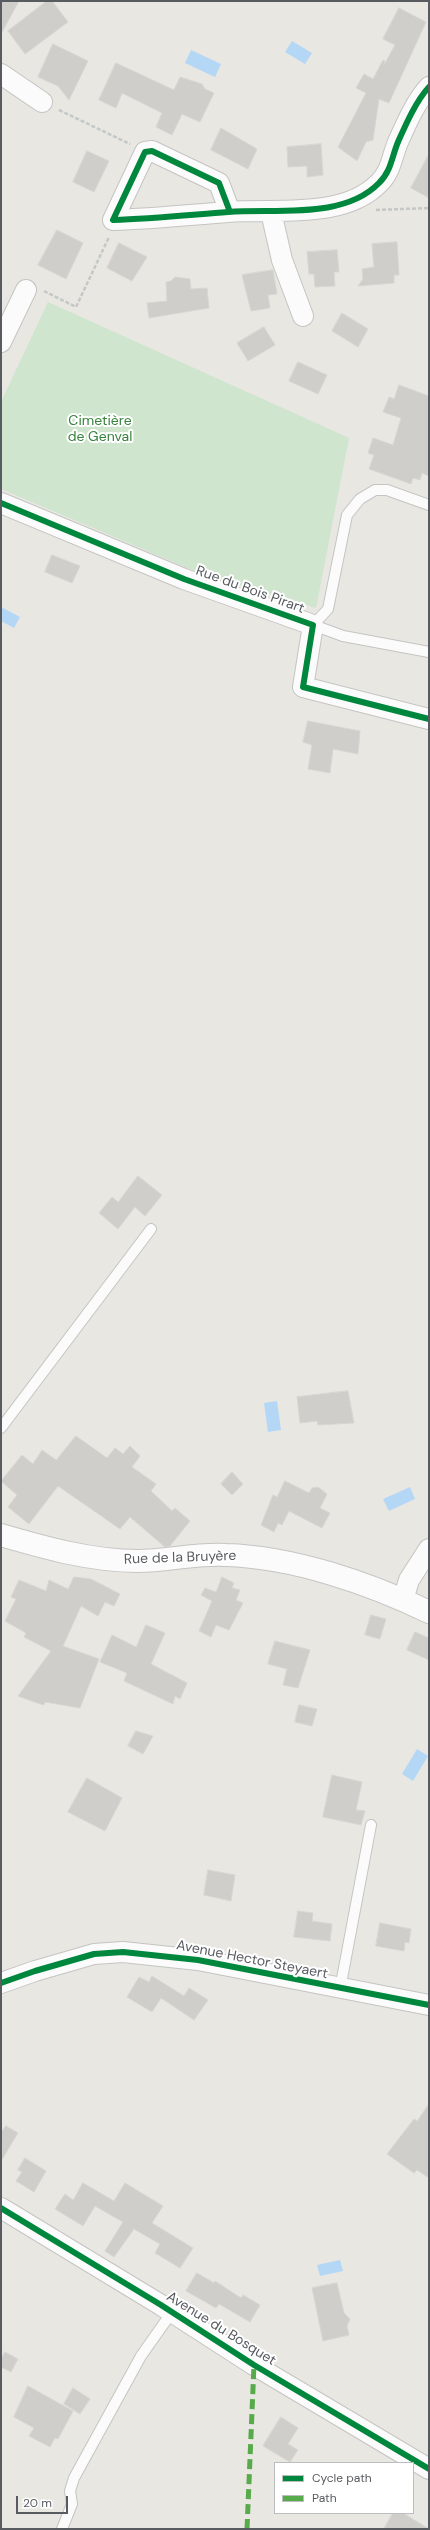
<!DOCTYPE html>
<meta charset="utf-8">
<style>
body{margin:0}
#map{position:relative;width:430px;height:2530px;overflow:hidden;background:#e8e7e2;font-family:"DM Sans",sans-serif}
canvas{display:block}
.frame{position:absolute;inset:0;border:2px solid #585b60;pointer-events:none}
.legend{position:absolute;left:274px;top:2462px;width:140px;height:52px;box-sizing:border-box;background:#fff;border:1px solid #bcbdbf;margin:0;padding:5px 7px;list-style:none;font-size:12px;color:#585b60}
.legend li{display:flex;align-items:center;gap:8px;height:20px}
.legend b{width:20px;border:1px solid #bcbdbf}
.scale{position:absolute;left:16px;top:2496px;width:52px;height:18px;box-sizing:border-box;border:2px solid #585b60;border-top:0;padding-left:5px;font-size:12px;line-height:14px;white-space:nowrap;color:#585b60;-webkit-text-stroke:3px #fff;paint-order:stroke}
</style>
<div id="map">
<canvas width="430" height="2530"></canvas>
<div class="frame"></div>
<ul class="legend">
<li><b style="height:5px;background:#00873e"></b>Cycle path</li>
<li><b style="height:5px;background:#58ab4b"></b>Path</li>
</ul>
<div class="scale">20 m</div>
</div>
<script>
const c = document.querySelector('canvas').getContext('2d');
c.lineJoin = 'round';
function fill(path, color) { c.fillStyle = color; c.fill(path, 'evenodd'); }
function strokePath(path, color, width, dash) { c.strokeStyle = color; c.lineWidth = width; c.lineCap = dash ? 'butt' : 'round'; c.setLineDash(dash || []); c.stroke(path); }
function label(font, color, halo, rows, align = 'center') {
  c.font = font + ' "DM Sans",sans-serif'; c.lineWidth = 4; c.setLineDash([]); c.textBaseline = 'middle'; c.strokeStyle = halo; c.fillStyle = color; for (const [text, x, y, turn = 0] of rows) {
    c.save(); c.translate(x, y); c.rotate((+turn || 0) * Math.PI / 180); c.textAlign = isNaN(turn) ? turn : align; if (halo) c.strokeText(text, 0, 0); c.fillText(text, 0, 0); c.restore();
  }
}
const green = new Path2D(`
 M48,302L349,438L316,608L204,575L1,489V402Z`);
const water = new Path2D(`
 M292,41L312,53L305,64L285,52Z
 M191,50L221,64L215,77L185,63Z
 M1,607L20,617L14,628L1,621Z
 M277,1401L281,1430L268,1432L264,1403Z
 M410,1487L415,1499L389,1511L383,1499Z
 M417,1749L428,1756L413,1781L402,1774Z
 M340,2260L343,2271L320,2276L317,2265Z`);
const building = new Path2D(`
 M1,1H19L1,34Z
 M47,1H52L68,22L25,54L8,31Z
 M399,8L426,22L389,103L379,99L373,140L366,142L357,161L338,147L366,93L356,88L364,74L373,79L383,60L385,61L384,65L395,45L383,39Z
 M53,44L88,61L69,100L58,86L38,77Z
 M116,63L174,90L180,77L202,84L205,89L214,93L200,122L182,114L172,135L156,127L162,113L122,93L116,108L99,100Z
 M221,128L257,149L248,169L211,150Z
 M321,144L323,175L307,177V166L288,167L287,147Z
 M87,151L109,161L94,192L73,182Z
 M429,154V198L411,188Z
 M57,230L83,243L66,279L38,265Z
 M397,242L399,275H394V283L358,286L363,279L362,269L374,267L372,244Z
 M119,243L147,257L132,281L107,268Z
 M337,250L339,272H334L335,286L315,287L314,274H309L307,252Z
 M273,270L277,294L268,295L270,308L251,311L242,275Z
 M175,277L190,279L191,289L207,288L209,308L149,318L147,303L167,301L166,282L171,281Z
 M342,313L368,329L358,347L332,331Z
 M264,327L275,345L248,361L237,343Z
 M298,362L327,375L318,394L289,381Z
 M399,385L429,396V476L422,473L420,480L413,478L411,484L369,469L374,455L368,453L373,438L393,445L401,418L383,412L389,397L394,399Z
 M52,555L80,566L72,583L45,572Z
 M308,721L360,731L358,754L333,749L330,773L308,769L312,745L303,742Z
 M138,1176L162,1195L145,1216L135,1207L118,1229L99,1213L112,1197L118,1202Z
 M348,1391L354,1423L318,1425L317,1421L300,1423L297,1397Z
 M76,1436L107,1458L115,1448L123,1454L130,1446L140,1456L132,1467L156,1484L151,1491L172,1511L175,1508L190,1521L170,1546L165,1547L130,1517L120,1529L58,1486L29,1524L8,1507L17,1495L1,1481L22,1455L33,1464L42,1450L56,1460Z
 M232,1472L243,1484L232,1495L221,1484Z
 M285,1481L309,1493L312,1488L318,1487L327,1494L320,1508L330,1513L322,1528L289,1511L282,1525L278,1523L274,1532L261,1525L273,1495L277,1497Z
 M74,1577L91,1579L120,1594L114,1606L105,1602L98,1616L81,1606L63,1646L99,1659L80,1708L45,1702L44,1705L37,1703L18,1696L51,1651L24,1637L26,1633L5,1621L16,1599L11,1597L19,1580L46,1591L49,1580L68,1589Z
 M222,1577L234,1583L232,1588L240,1590L236,1600L243,1603L229,1630L216,1625L211,1637L199,1631L212,1601L201,1595L205,1588L216,1592Z
 M371,1615L386,1619L380,1639L365,1635Z
 M146,1625L165,1633L151,1664L187,1683L180,1699L175,1696L173,1704L124,1681L127,1673L100,1662L112,1635L136,1647Z
 M415,1632L429,1638V1660L407,1650Z
 M275,1641L310,1650L298,1688L283,1685L287,1669L268,1664Z
 M299,1705L317,1709L312,1726L295,1722Z
 M136,1731L153,1736L143,1754L128,1746Z
 M332,1775L362,1782L356,1810L365,1811L361,1825L323,1817Z
 M87,1778L122,1798L105,1831L68,1812Z
 M208,1870L235,1875L231,1901L204,1895Z
 M298,1911L313,1913L312,1921L332,1924L330,1941L294,1937Z
 M380,1923L411,1929L409,1943L405,1942L404,1951L376,1946Z
 M152,1976L184,1996L189,1988L208,2000L194,2020L161,1998L152,2012L127,1997L139,1977L149,1982Z
 M429,2104V2178L417,2170L414,2173L387,2154L414,2119L417,2121Z
 M6,2126L18,2133L1,2161V2133Z
 M25,2158L46,2171L34,2192L16,2181L22,2172L18,2170Z
 M83,2183L114,2201L125,2183L163,2206L152,2223L193,2248L180,2268L155,2253L160,2244L134,2229L114,2257L105,2251L123,2222L95,2206L83,2226L55,2209L65,2194L73,2200Z
 M197,2273L214,2283L215,2281L241,2298L243,2295L260,2305L250,2322L219,2304L216,2308L186,2291Z
 M337,2283L344,2313L350,2319L347,2326L349,2335L323,2341L312,2288Z
 M5,2352L18,2359L11,2372L1,2367V2360Z
 M28,2386L73,2411L58,2439L55,2438L50,2447L29,2436L34,2428L14,2417Z
 M73,2388L90,2399L80,2414L64,2404Z
 M281,2417L298,2428L288,2444L298,2450L290,2462L263,2446Z
 M393,2513H403L429,2529H384Z`);
const path = new Path2D(`
 M59,110L130,144
 M376,210L429,208
 M44,291L76,307L109,237`);
const service = new Path2D(`
 M429,505L387,490H375L360,499L347,515L328,609L313,625L343,636L429,652
 M1,1428L151,1229
 M340,1989L371,1825
 M62,2529L72,2504L70,2491L74,2478L141,2356L172,2312`);
const minor = new Path2D(`
 M1,74L42,102
 M230,212L219,183L152,151L145,152L113,220C152,219 189,215 228,212C275,208 343,220 379,183C391,172 392,156 398,142C406,124 416,101 429,87
 M271,212L282,260L303,316
 M1,342L26,290
 M1,503L184,579L313,625L303,687L429,719
 M403,1600L409,1580L429,1549
 M1,1983L35,1971L94,1954L123,1952L198,1960L429,2005
 M1,2208L161,2305L254,2365L429,2469`);
const secondary = new Path2D(`
 M1,1535C46,1548 91,1561 138,1561C167,1561 196,1553 226,1555C293,1557 369,1583 429,1612`);
const quiet = new Path2D(`
 M247,2529L254,2365`);
const cycleway = new Path2D(`
 M230,212L219,183L152,151L145,152L113,220C152,219 189,215 228,212C275,208 343,220 379,183C391,172 392,156 398,142C406,124 416,101 429,87
 M1,503L184,579L313,625L303,687L429,719
 M1,1983L35,1971L94,1954L123,1952L198,1960L429,2005
 M1,2208L161,2305L254,2365L429,2469`);
const parkNames = [
 ["Cimetière",100,421],
 ["de Genval",100,437]
];
const streetNames = [
 ["Rue du Bois Pirart",250,590,20],
 ["Rue de la Bruyère",180,1558,-2],
 ["Avenue Hector Steyaert",252,1960,11],
 ["Avenue du Bosquet",221,2329,32]
];
fill(green, '#cfe5ce');
fill(water, '#b4d7f5');
fill(building, '#cfcecb');
strokePath(building, '#d8d6d2', 1);
strokePath(service, '#c4c4c3', 12);
strokePath(minor, '#c4c4c3', 22);
strokePath(secondary, '#c5c5c4', 24);
strokePath(path, '#c4c8c6', 2.5, [4, 2]);
strokePath(service, '#fcfbfb', 10);
strokePath(minor, '#fcfbfb', 20);
strokePath(secondary, '#fcfbfb', 22);
strokePath(quiet, '#58ab4b', 5, [10, 5]);
strokePath(cycleway, '#00873e', 6);
label('14px', '#36823c', '#fff', parkNames);
label('14px', '#585b60', '#fff', streetNames);
</script>
